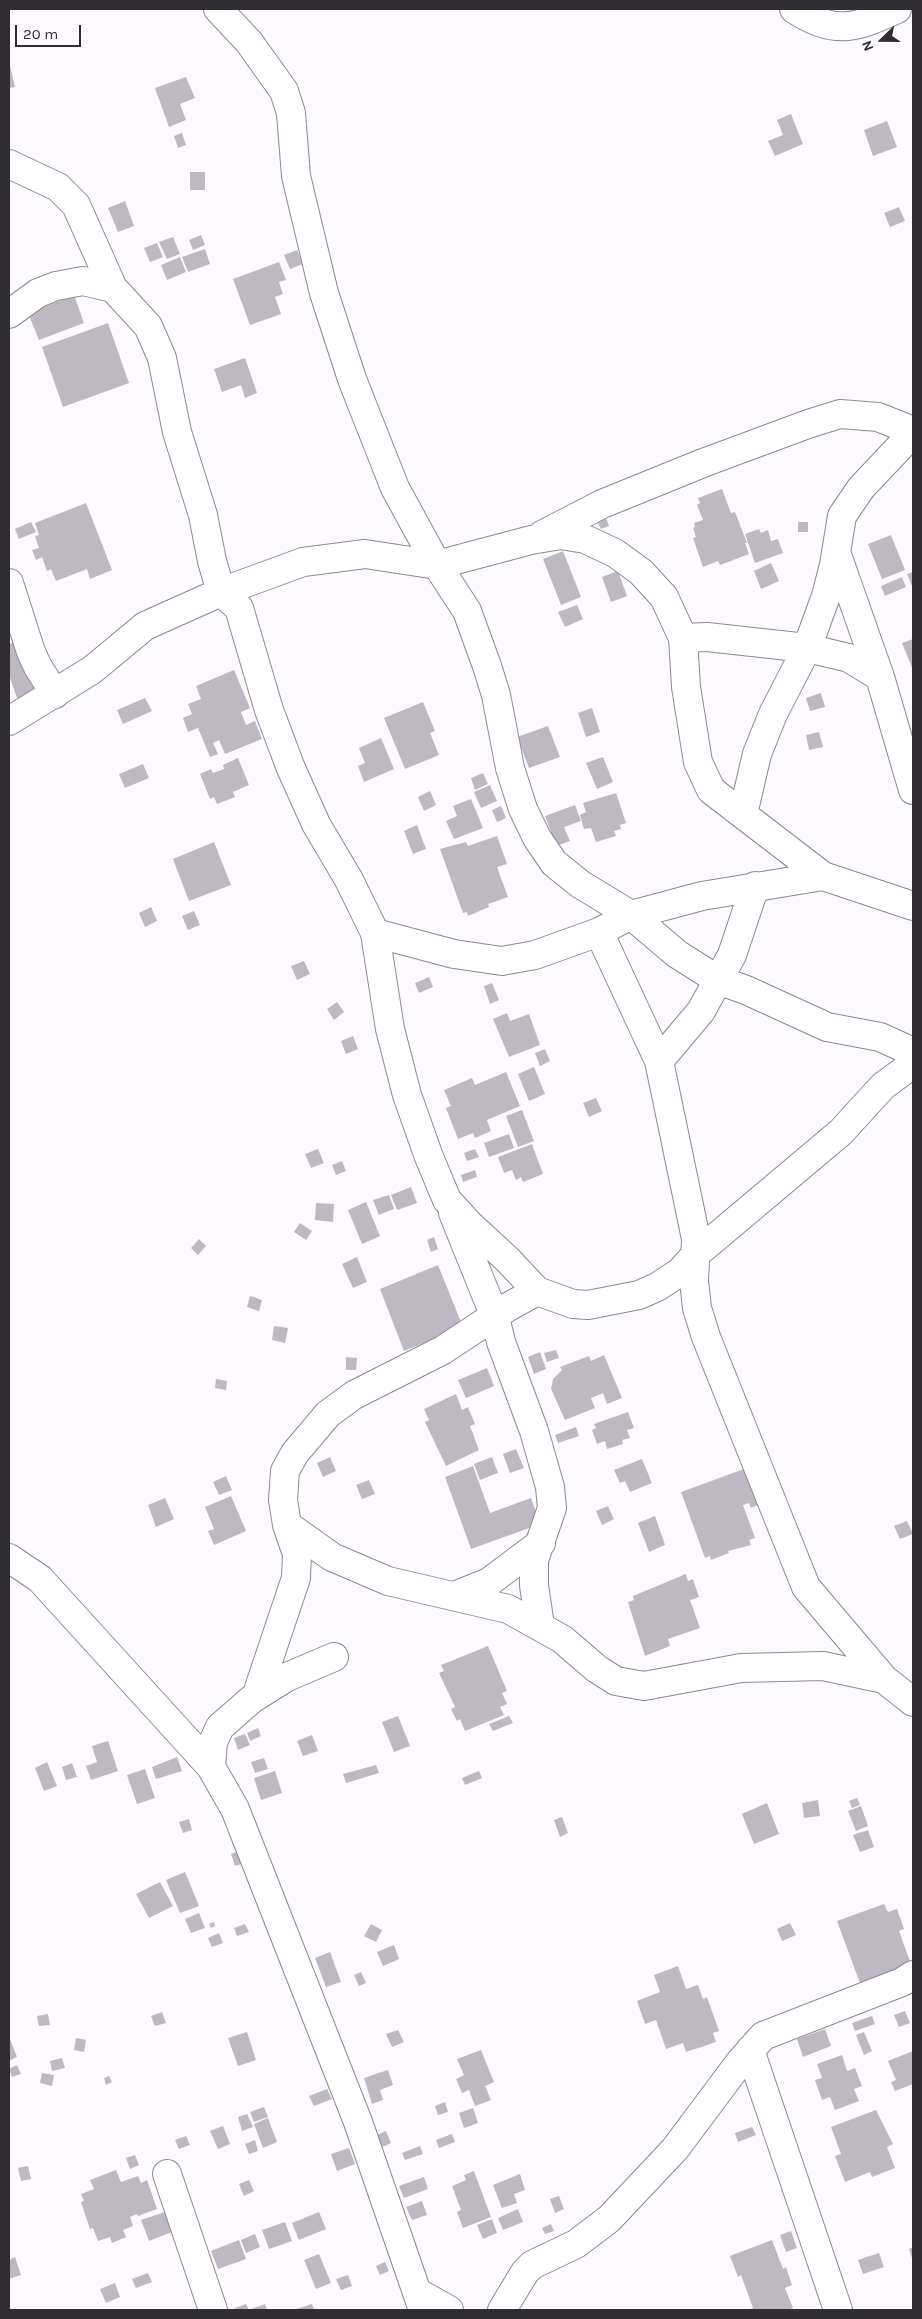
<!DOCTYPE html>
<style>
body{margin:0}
#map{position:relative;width:922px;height:2319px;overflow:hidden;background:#fcfafe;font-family:Karla,sans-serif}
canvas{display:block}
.frame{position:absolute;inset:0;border:10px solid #2f2d31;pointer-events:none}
.north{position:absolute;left:857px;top:15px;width:50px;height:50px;-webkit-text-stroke:4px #fcfafe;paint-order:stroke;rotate:248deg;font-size:14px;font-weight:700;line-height:20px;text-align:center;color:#2f2d31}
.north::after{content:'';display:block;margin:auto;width:18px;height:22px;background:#2f2d31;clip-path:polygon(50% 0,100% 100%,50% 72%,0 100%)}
.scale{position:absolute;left:15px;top:25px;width:66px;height:22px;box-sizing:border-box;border:2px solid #2f2d31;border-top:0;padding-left:6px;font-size:15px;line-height:18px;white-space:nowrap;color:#2f2d31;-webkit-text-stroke:4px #fcfafe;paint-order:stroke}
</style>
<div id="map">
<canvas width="922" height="2319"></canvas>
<div class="frame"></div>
<div class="north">N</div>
<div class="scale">20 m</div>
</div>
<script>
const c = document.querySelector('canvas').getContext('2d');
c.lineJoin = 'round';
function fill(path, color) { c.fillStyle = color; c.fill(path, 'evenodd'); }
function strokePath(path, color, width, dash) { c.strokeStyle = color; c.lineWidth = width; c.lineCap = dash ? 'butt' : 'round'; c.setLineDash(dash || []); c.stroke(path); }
const building = new Path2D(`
 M9,61L15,87L9,88Z
 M186,77L195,98L180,104L186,120L169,127L155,88Z
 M791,114L803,144L775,156L768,141L783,135L777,120Z
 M887,121L897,147L873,156L864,130Z
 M182,133L186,145L178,148L174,136Z
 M190,172H205V190H190Z
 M125,201L134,226L118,232L108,208Z
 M899,207L905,221L890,227L884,213Z
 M201,235L205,245L193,250L189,240Z
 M173,237L180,254L167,259L159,242Z
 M157,243L163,257L150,262L144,248Z
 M205,249L210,264L188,272L182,257Z
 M297,250L303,264L290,269L284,255Z
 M180,257L186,272L167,280L161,265Z
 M279,262L286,280L279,282L283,294L275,297L281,314L250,325L233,279Z
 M74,295L84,323L39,340L28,313Z
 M108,323L129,383L63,407L42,347Z
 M245,358L257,393L245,398L241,385L222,392L214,369Z
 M722,489L731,513L735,512L747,543H745L749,554L720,565L718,561L703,567L693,538L696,537L693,528L695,527L694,523L703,520L697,505L700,503L698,498Z
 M86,503L112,570L90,579L87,569L56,581L51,569L47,571L42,557L36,560L32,550L39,548L35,536L39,535L35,523Z
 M606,518L609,526L601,529L597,521Z
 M31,522L36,532L19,539L15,529Z
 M798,522H808V532H798Z
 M759,529L761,533L768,530L771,541L778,539L783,553L755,563L745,534Z
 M891,535L905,570L882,579L868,544Z
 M563,551L581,597L561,605L543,559Z
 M771,563L779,581L761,589L754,571Z
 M618,571L627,596L611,602L602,577Z
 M913,572V586H912L907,574Z
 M902,577L906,587L885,596L881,586Z
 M577,605L583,619L565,627L558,612Z
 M913,639V670L902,643Z
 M20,640L41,696L19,704L9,675V644Z
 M234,670L250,708L241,712L246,725L255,721L262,739L225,754L219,740L213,743L218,754L210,757L198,728L188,732L183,718L192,714L188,704L201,699L196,686Z
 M821,693L825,707L810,711L806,698Z
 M145,698L152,711L123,724L117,710Z
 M423,702L435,731L430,733L439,755L405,769L384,718Z
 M592,708L600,732L586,737L578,713Z
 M548,726L560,757L529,768L517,737Z
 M819,732L823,747L809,750L806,735Z
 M381,738L394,769L364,782L358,766L365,763L359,748Z
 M603,757L613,782L597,789L586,763Z
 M238,758L249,785L233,792L235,797L217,804L214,797L210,799L200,774L211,769L213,773L224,769L223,765Z
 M143,764L149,778L125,788L119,774Z
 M483,773L488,784L475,790L471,778Z
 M490,785L497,801L481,808L474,792Z
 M430,791L436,805L424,811L418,797Z
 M616,793L626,823L620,825L621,829L614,831L616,836L596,842L591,828L584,829L580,815L586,812L583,803Z
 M471,799L483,828L454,839L446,821L457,816L453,806Z
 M575,805L581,821L564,827L570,841L556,846L545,816Z
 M501,806L506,818L497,822L492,810Z
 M417,825L426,849L413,854L404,831Z
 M497,836L507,864L497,867L508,897L488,904L489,907L468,916L467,912L463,913L440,849L466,842L468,846Z
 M214,842L231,885L189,901L173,859Z
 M151,907L157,921L145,927L139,913Z
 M194,911L200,925L188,930L182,916Z
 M304,961L310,974L297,980L291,966Z
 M429,977L433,987L419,993L415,983Z
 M492,983L499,1000L490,1004L484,986Z
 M337,1002L344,1012L334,1020L327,1009Z
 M507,1013L510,1021L529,1014L540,1045L509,1057L493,1019Z
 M353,1036L358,1049L346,1054L341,1041Z
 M545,1049L550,1061L540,1066L535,1053Z
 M534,1067L545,1094L529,1101L518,1074Z
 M506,1072L520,1106L487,1120L491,1131L475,1138L473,1133L458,1139L446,1108L451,1106L444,1090L472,1078L475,1085Z
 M596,1098L602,1111L589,1117L583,1103Z
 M522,1110L534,1141L518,1147L506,1116Z
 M509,1134L514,1148L489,1157L484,1143Z
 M532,1144L543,1174L523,1182L521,1177L516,1180L512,1170L504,1173L498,1157Z
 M318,1149L324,1163L311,1168L305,1154Z
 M475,1149L479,1157L467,1161L464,1153Z
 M342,1161L346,1171L336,1175L332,1165Z
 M475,1170L477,1177L463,1182L461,1175Z
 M411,1187L417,1203L397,1210L391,1195Z
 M389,1195L394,1209L379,1215L373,1200Z
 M366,1202L380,1236L362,1244L348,1210Z
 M316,1203L334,1204L333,1222L315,1220Z
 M300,1223L312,1231L306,1240L294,1232Z
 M434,1237L438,1249L431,1252L427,1240Z
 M199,1239L206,1246L198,1255L191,1248Z
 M357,1257L367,1282L353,1288L342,1264Z
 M438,1265L463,1327L404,1351L380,1289Z
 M250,1296L262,1300L259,1311L247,1307Z
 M274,1326L288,1328L285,1343L272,1340Z
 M556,1350L559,1358L547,1362L544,1353Z
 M540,1352L546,1369L534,1374L528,1357Z
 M604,1355L622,1398L607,1404L603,1393L591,1398L595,1408L565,1420L551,1389L553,1379L562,1370L560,1367L589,1356L591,1361Z
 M346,1357L357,1358L356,1370H346Z
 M487,1368L494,1386L466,1398L458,1380Z
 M216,1379L227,1381L226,1390L215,1388Z
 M456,1394L462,1410L468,1407L475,1424L470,1426L479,1450L446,1466L425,1422L429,1420L424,1409Z
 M628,1412L634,1428L627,1430L630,1438L622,1440L623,1444L607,1449L605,1441L597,1444L592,1430L596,1428L594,1424Z
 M576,1427L579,1436L558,1443L555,1435Z
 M516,1449L524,1468L510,1473L503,1454Z
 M330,1457L336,1471L323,1477L317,1463Z
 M492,1457L498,1473L480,1480L474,1464Z
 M642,1459L652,1483L630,1492L625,1481L620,1483L614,1470Z
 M755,1465L763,1503L751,1508L749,1503L743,1505L755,1538L749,1540L751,1545L728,1551L729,1553L711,1560L710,1556L705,1558L681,1492Z
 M473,1466L490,1513L531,1498L540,1524L471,1549L445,1477Z
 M226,1476L232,1490L219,1495L213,1482Z
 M369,1480L375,1494L362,1499L356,1485Z
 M231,1496L246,1531L214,1545L208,1531L214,1529L205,1507Z
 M165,1498L174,1519L156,1527L148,1505Z
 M608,1506L614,1519L602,1525L596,1511Z
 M655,1516L665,1545L649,1552L638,1523Z
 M907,1521L913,1534L900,1539L894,1526Z
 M686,1574L688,1581L693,1579L699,1597L690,1600L700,1628L668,1639L670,1646L645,1656L628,1602L634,1600L633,1596Z
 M488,1646L507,1691L502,1693L507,1704L500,1707L504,1715L465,1731L460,1719L457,1721L451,1709L455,1707L439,1673L444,1671L441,1665Z
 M398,1716L410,1746L394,1752L382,1722Z
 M509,1716L513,1723L493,1731L489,1724Z
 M258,1728L261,1736L250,1741L247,1733Z
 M245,1734L250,1745L238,1750L234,1738Z
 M312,1735L318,1751L303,1756L297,1741Z
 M108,1741L118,1771L91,1780L86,1766L97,1762L92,1746Z
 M177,1757L182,1771L156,1779L152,1767Z
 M264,1758L268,1769L255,1773L251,1762Z
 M47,1762L57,1786L44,1791L35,1768Z
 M72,1763L77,1777L66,1780L62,1767Z
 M376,1765L379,1773L346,1783L343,1774Z
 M145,1769L155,1798L137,1804L127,1775Z
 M275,1771L282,1793L261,1800L254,1778Z
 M479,1771L482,1778L465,1785L462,1778Z
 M857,1798L860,1805L852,1808L849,1801Z
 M818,1800L820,1816L804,1818L802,1803Z
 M767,1803L779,1834L754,1844L742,1814Z
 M861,1806L868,1826L856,1831L848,1811Z
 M562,1817L568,1833L560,1837L554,1820Z
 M189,1819L192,1830L183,1833L179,1822Z
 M868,1830L874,1847L860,1852L853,1835Z
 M242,1850L247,1862L235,1866L231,1854Z
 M185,1872L199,1906L180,1913L166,1880Z
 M160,1882L173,1906L149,1918L136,1894Z
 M884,1904L888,1912L897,1909L904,1929L899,1931L911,1964L883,1975L884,1978L861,1986L837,1921Z
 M199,1913L205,1928L191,1933L185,1919Z
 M214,1922L215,1926L211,1928L209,1924Z
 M790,1923L796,1935L782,1941L777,1929Z
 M245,1924L249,1932L237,1936L234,1928Z
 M371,1924L382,1930L376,1942L364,1936Z
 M219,1933L223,1943L212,1947L208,1938Z
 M394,1945L399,1959L383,1966L377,1952Z
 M330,1952L341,1982L326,1987L315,1958Z
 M678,1966L686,1989L698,1985L703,1999L707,1997L719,2031L713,2033L716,2042L686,2052L683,2043L666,2049L656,2020L645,2024L637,2001L660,1992L654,1975Z
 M361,1972L366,1983L359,1986L354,1975Z
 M905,2011L910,2023L899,2027L894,2015Z
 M162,2012L166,2023L155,2026L151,2016Z
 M48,2014L50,2025L39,2026L37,2016Z
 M872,2016L875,2024L855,2031L852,2023Z
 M825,2029L831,2046L803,2057L797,2039Z
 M398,2030L404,2042L392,2047L386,2034Z
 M247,2032L256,2060L238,2066L228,2038Z
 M864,2032L872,2051L864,2055L856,2035Z
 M9,2036L17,2057L9,2061Z
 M76,2038L86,2040L84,2052L74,2050Z
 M481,2050L494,2082L485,2086L491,2100L475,2106L469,2090L462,2093L456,2079L464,2075L457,2059Z
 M913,2051V2084L895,2091L891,2082L896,2080L888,2061Z
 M842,2055L847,2071L855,2068L862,2086L854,2089L859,2101L835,2110L830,2097L822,2100L815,2080L822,2078L817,2064Z
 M62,2058L65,2068L52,2071L50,2061Z
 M17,2065L21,2074L12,2077L9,2069Z
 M388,2070L393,2085L380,2090L383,2100L372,2104L364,2078Z
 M42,2073L54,2075L52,2086L40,2083Z
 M109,2076L112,2082L106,2085L104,2078Z
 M327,2089L332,2099L314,2106L309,2096Z
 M445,2102L448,2112L438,2115L435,2106Z
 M264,2107L268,2117L254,2122L250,2112Z
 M473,2108L478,2123L464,2128L459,2113Z
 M876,2110L893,2144L887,2147L895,2168L872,2177L870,2172L845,2182L835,2156L841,2154L831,2127Z
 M247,2114L253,2127L242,2131L238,2117Z
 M268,2118L277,2142L263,2148L254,2124Z
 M223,2126L230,2144L218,2149L210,2131Z
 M752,2127L756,2135L738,2142L735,2133Z
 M386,2131L391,2143L382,2147L377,2135Z
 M452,2134L455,2142L439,2148L436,2140Z
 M186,2136L190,2145L179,2149L175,2140Z
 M255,2140L258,2151L249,2154L245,2144Z
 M420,2146L423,2154L405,2160L402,2153Z
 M349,2148L355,2164L337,2171L331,2154Z
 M135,2155L139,2165L130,2169L126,2158Z
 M28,2166L31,2179L21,2181L18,2168Z
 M116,2170L121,2182L138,2176L141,2183L147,2180L157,2209L138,2216L137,2214L130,2217L133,2226L123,2230L126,2237L112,2243L110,2237L98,2241L93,2228L90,2229L81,2202L84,2201L81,2194L94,2189L90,2180Z
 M474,2171L491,2217L463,2228L457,2212L461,2210L452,2186L466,2180L464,2175Z
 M520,2174L525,2190L514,2194L517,2203L502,2208L493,2185Z
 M424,2177L428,2189L404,2198L399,2186Z
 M249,2180L254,2191L244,2196L239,2184Z
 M559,2196L564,2209L555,2213L550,2199Z
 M422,2201L427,2215L412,2220L406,2207Z
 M518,2209L523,2222L503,2230L498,2218Z
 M165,2212L172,2232L149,2241L141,2220Z
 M319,2212L326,2229L299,2240L292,2223Z
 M492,2219L497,2233L483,2239L477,2225Z
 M285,2222L292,2241L269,2249L262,2230Z
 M551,2224L554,2231L545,2234L542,2228Z
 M791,2231L797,2248L786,2252L780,2235Z
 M255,2234L260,2247L246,2253L241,2240Z
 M239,2240L246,2259L218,2269L211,2251Z
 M772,2240L783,2269L786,2267L792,2285L785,2288L793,2308L788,2310H749L753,2308L741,2275L738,2277L730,2256Z
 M913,2247V2261L909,2249Z
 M879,2253L884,2267L863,2274L858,2260Z
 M319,2254L331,2283L316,2289L304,2260Z
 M15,2257L21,2275L9,2279V2260Z
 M385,2262L389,2271L380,2275L376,2266Z
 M148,2273L152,2282L136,2288L132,2279Z
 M348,2275L352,2286L341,2290L336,2279Z
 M115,2283L120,2297L106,2303L100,2289Z
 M246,2304L249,2310H235V2308Z
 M265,2304L267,2310H249Z
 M312,2304L314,2310H293Z`);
const minor = new Path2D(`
 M218,9L249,42L284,91L291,113L296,176L324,293L352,379L395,488L437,565L531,540L561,535L585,539L615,553L641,572L664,597L683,638L686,687L698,762L711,790L823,876L913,906
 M794,9C835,36 856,28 897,9
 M9,164L58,187L76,205L113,288
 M9,314L38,293L56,286L83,281L113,288L148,326L162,358L177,432L203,515L212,561L221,592L239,608L269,710L290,766L316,824L349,880L375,933L454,954L502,961L535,955L599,932L631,915L702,896L823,876
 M542,535L602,504L703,463L808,424L840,414L878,417L913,431
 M836,552L880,677
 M9,583L31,652L38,667L55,694
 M683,638L707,637L807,648L849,658L880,677L913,790
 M9,721L92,670L145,626L221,592L303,562L365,554L437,565L467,611L487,666L496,695L510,768L523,809L537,838L554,863L580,884L631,915L677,954L718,980L746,990L827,1027L880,1037L913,1052
 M743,814L757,754L773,714L807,648L826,596L834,565L842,516L861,488L913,433
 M599,932L659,1061L696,1239L694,1281L697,1308L706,1337L806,1587L884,1679
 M375,933L390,1029L407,1095L429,1157L447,1200L469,1224L507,1259L537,1291L573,1304L588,1305L639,1295L657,1287L680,1272L696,1254L841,1132L883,1086L913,1064
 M659,1061L701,1011L732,955L755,886
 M453,1213L495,1317L501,1342L534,1431L550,1487L552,1508L534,1560V1585L540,1626
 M287,1525L332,1557L388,1581L508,1609L562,1639L597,1669L616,1681L644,1686L741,1668L823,1666L884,1679L913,1702
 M9,1558L40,1579L211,1767L235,1809L358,2122L423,2310
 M457,1595L489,1582L541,1543
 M259,1688L296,1578L297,1554L287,1525L283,1500L285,1471L295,1453L328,1414L354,1395L443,1350L508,1307L537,1291
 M211,1767L213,1742L220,1727L252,1699L287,1677L334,1657
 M750,2050L838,2310
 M167,2174L213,2310
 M417,2292L449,2310
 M502,2310L525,2272L532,2265L576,2244L609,2219L675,2149L740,2062L763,2036L902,1982L913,1975`);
fill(building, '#beb8c3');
strokePath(minor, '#8d8892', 30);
strokePath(minor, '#fff', 28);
</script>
